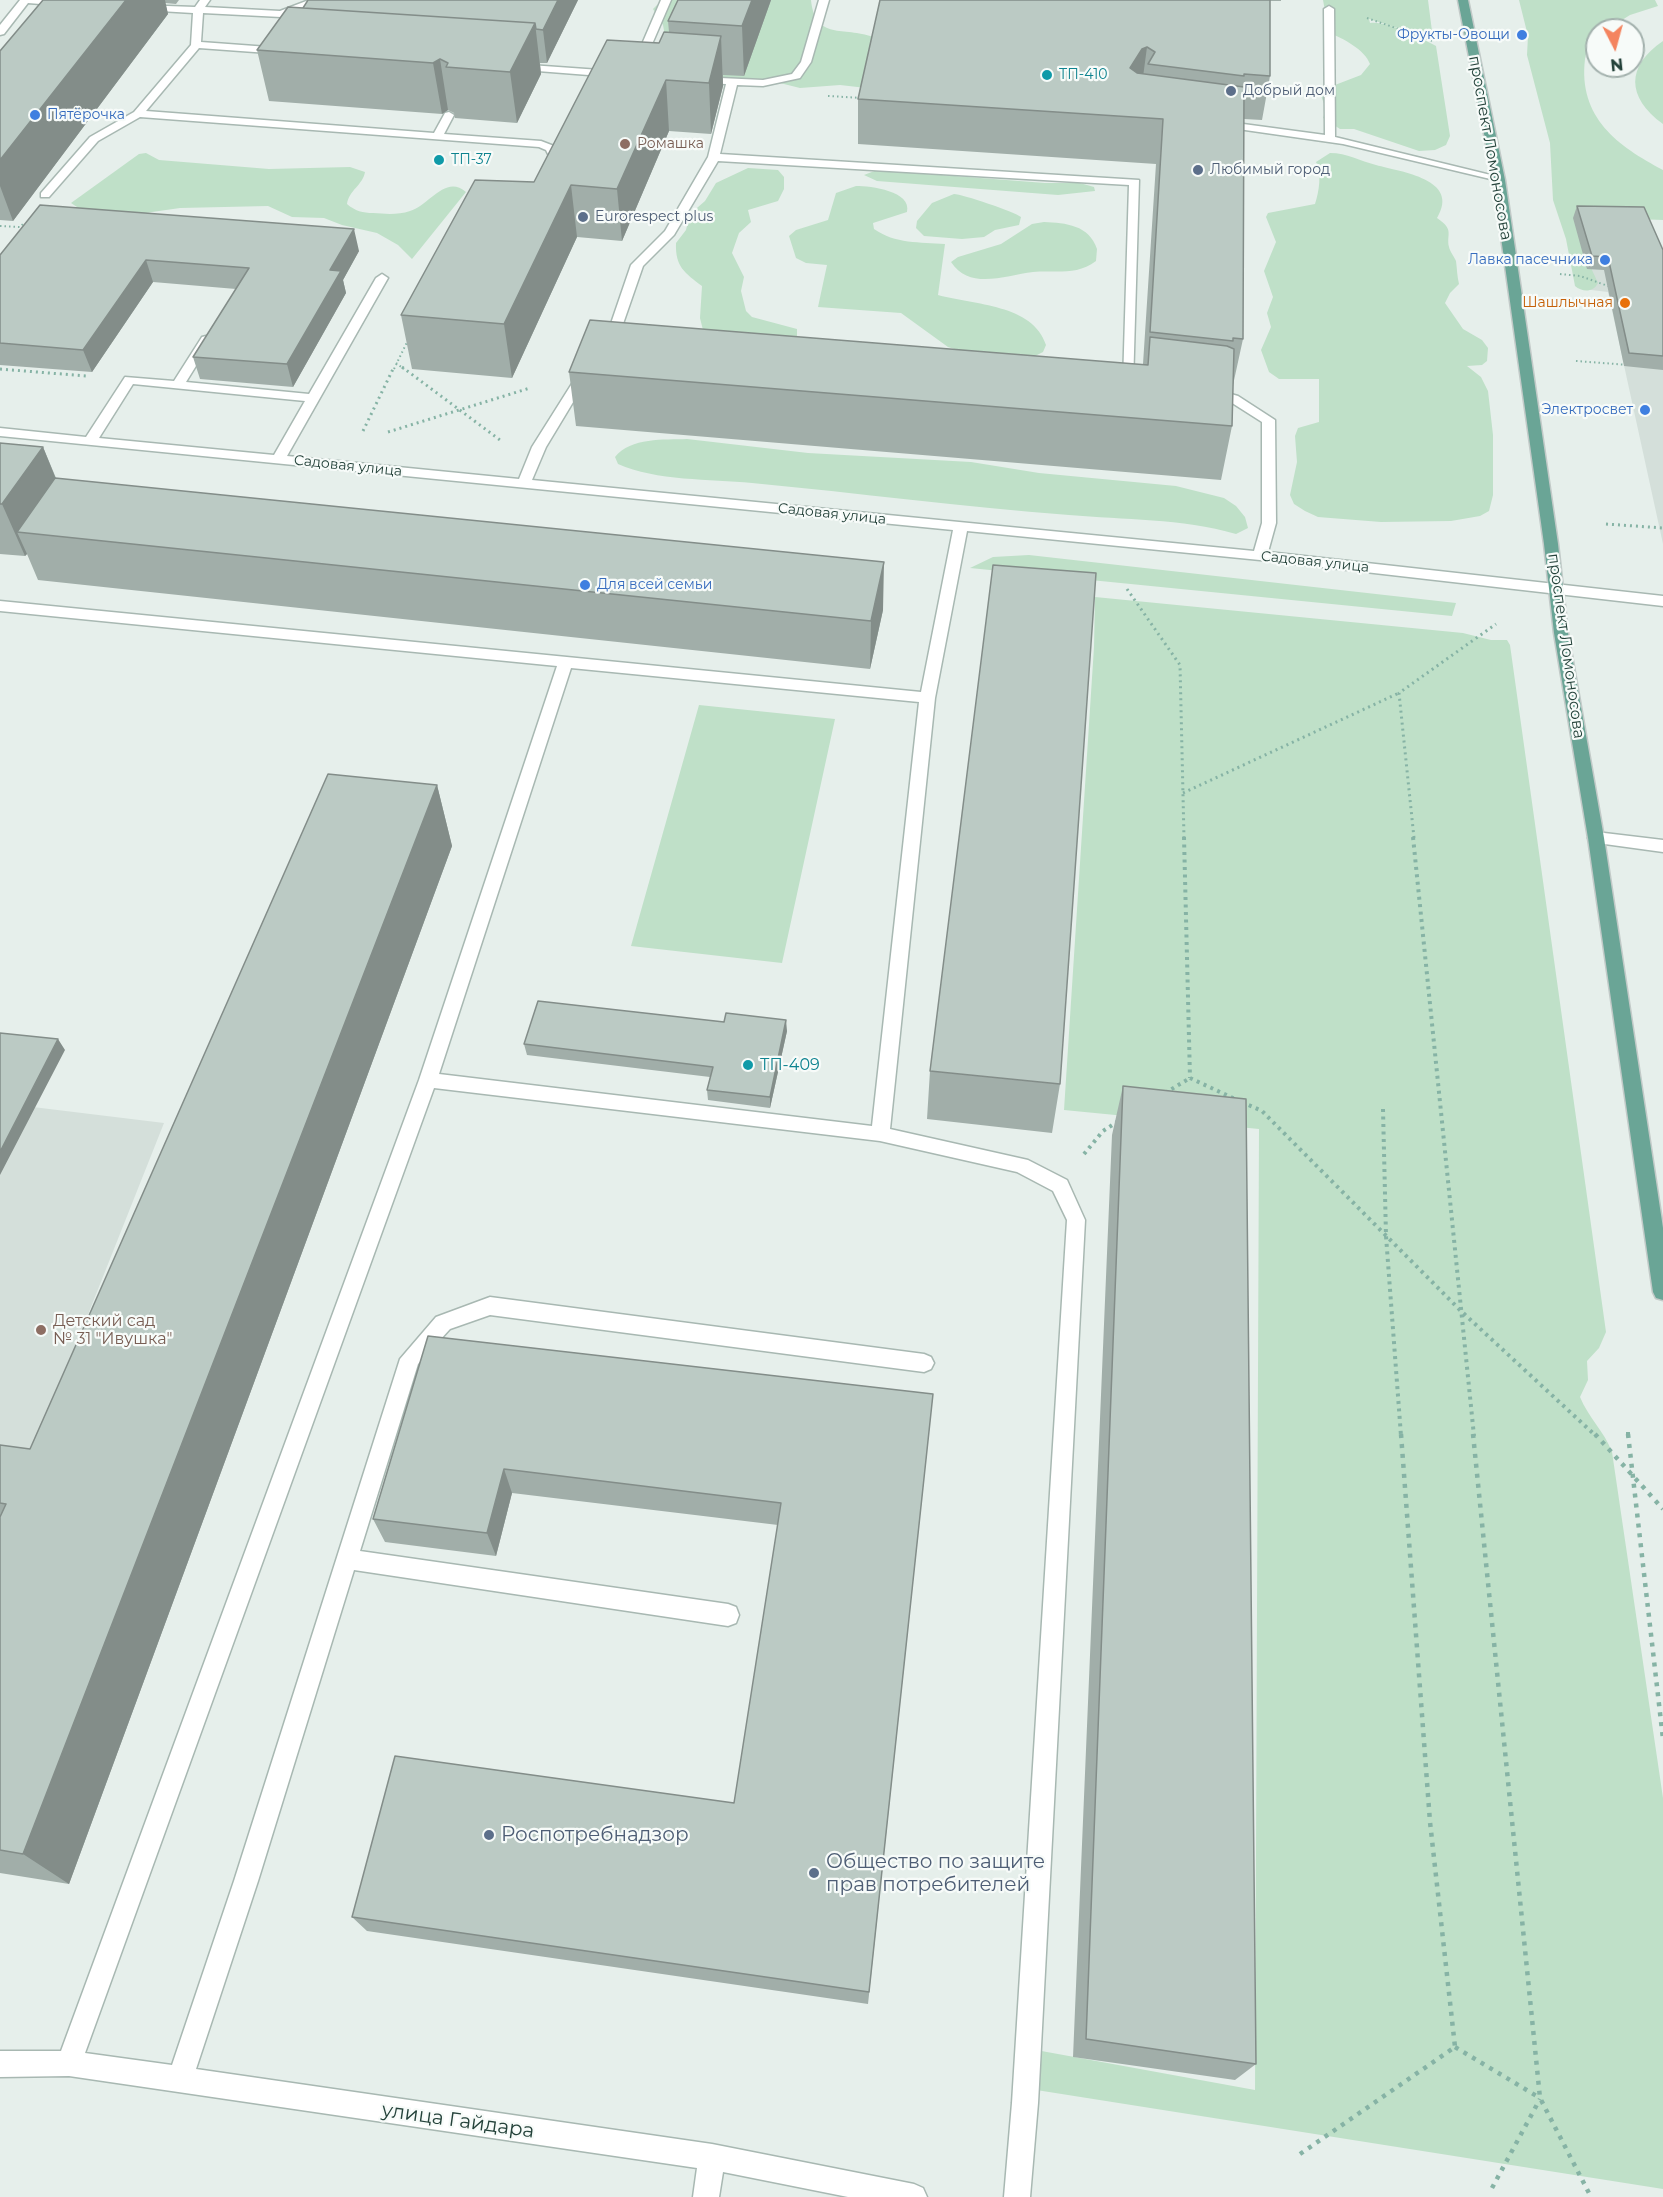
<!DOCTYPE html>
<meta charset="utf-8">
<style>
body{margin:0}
#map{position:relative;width:1663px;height:2197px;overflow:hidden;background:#e6efeb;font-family:Montserrat,sans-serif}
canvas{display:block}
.north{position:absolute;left:1585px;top:18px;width:60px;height:60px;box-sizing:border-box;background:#f7fbf9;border:2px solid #a3b1ad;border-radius:50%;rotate:174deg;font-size:16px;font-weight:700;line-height:24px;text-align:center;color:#24423a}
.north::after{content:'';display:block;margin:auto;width:21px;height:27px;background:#f4845f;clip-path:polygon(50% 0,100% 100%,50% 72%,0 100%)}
</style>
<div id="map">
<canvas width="1663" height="2197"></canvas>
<div class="north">N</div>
</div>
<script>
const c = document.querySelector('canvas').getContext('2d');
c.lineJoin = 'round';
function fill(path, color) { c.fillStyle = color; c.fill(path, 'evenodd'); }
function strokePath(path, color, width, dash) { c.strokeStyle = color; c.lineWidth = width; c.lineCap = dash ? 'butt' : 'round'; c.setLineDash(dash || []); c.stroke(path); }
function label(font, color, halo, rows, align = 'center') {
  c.font = font + ' Montserrat,sans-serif'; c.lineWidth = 4.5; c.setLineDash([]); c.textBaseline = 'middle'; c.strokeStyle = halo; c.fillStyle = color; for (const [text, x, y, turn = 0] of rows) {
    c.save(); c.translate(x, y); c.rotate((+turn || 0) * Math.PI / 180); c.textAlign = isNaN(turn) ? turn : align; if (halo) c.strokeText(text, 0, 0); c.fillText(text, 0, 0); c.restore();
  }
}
const built = new Path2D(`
 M1609,219L1663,256V544L1608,292L1583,289Z
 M0,1103L164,1123L0,1536Z`);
const green = new Path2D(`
 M670,0H811C815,41 844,26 873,37L884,90L840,85L800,88L764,79L710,77L665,36L663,25L653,9L657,5Z
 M1323,0H1428L1433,39L1369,19L1370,23C1385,20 1422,38 1436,46L1450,136L1446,145L1435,150L1419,151L1354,129H1340L1323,118L1326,109L1320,93L1322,90L1361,75L1370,64C1365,50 1343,38 1329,33Z
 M1519,0H1655L1658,6L1630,15L1606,30H1597C1597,40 1586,48 1585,59C1578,118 1618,146 1663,170V220L1585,217L1592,270L1598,283C1593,293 1582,292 1575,286L1566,239L1553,200L1550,143L1527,55L1528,36Z
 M1663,41V124C1626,97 1626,66 1663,41Z
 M146,153L159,160L269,169L350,167L365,172C363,185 349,190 347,204C355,211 363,213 373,213C386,214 398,215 410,211C429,206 445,174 466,192L412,259L398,245L377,233L342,225L324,218L292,217L268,206L180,208L124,216L80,209L71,203L139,154Z
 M1330,153C1347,153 1360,161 1376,165C1401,172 1461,179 1437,218C1455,230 1446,234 1449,247C1450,252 1454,256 1456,261C1457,268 1457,276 1459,284L1450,293L1445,303L1463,329L1482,340L1488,348L1487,361L1482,365L1467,366L1481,377L1488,391L1493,435V495L1489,511L1480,516L1451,521L1381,522L1318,517L1305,511L1294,504L1290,495L1297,462L1295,436L1298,428L1319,422V379H1279L1269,372L1261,350L1271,327L1267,313L1273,297L1264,271L1276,242L1266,217L1268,213L1315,204C1319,191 1322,174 1316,162Z
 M748,168L778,170L784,177V189L778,201L748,210L751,222L739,233L732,253L744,277L741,291L746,311L752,317L797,329V336L786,342L704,334L700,318L702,286C685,273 675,267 676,243L686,230L690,214L705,201L716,183Z
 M877,170L1045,183H1080L1094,187L1095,191L1058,195L877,181L864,175Z
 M856,186C871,186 912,191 907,212L873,223L874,229C895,244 920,242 945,244L938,295C974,305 1033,304 1046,345L1043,352L1033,357L964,352L948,347L901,313L818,307L827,265L806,263L796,258L789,236L796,230L828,220L836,193Z
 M954,194C962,194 1015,212 1021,217L1019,225L995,230L984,237L962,239L924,236L916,228L917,221L932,203Z
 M1044,222C1066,223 1089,225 1097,249L1096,261C1076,276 1056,270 1033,272C1006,275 970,291 951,262L958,257L1001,244L1032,224Z
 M687,439L808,453L971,462L1039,473L1176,486L1224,498L1236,506L1245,517L1248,528L1236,534C1181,518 1124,520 1069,515C963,507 858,493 752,483C710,479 656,481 618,464L615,457C631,437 664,440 687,439Z
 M1029,555L1456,603L1452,616L970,568L993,557Z
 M1095,597L1463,633L1491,640H1507L1510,645L1606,1332L1599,1348L1587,1361L1588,1380L1580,1397C1588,1417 1604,1431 1612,1452L1663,1798V2189L1030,2089L1036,2050L1255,2090L1259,1129L1064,1110L1094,647Z
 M699,705L835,719L782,963L631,946Z`);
const pathFar3 = new Path2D(`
 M1367,18L1433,41
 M828,96L862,98
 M0,226L20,227L24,223
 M1560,274L1580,276L1611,287
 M1576,361L1629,365
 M396,363L404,369
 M394,369L409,338`);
const pathFar2 = new Path2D(`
 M402,367L500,440
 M0,369L86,376
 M363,431L394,367
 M388,432L530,388
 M1606,524L1663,528
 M1127,589L1180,665L1184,838
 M1183,793L1399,693
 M1414,838L1399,693L1496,624`);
const pathFar1 = new Path2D(`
 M1184,837L1190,1078
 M1413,837L1474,1436
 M1190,1078L1235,1099
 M1165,1093L1190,1078
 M1242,1102L1262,1111L1461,1311L1596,1436
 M1383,1109L1386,1236L1401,1436
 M1084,1154L1103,1131L1117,1122
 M1628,1432V1436`);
const path = new Path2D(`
 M1401,1434L1430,1822L1455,2047
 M1473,1434L1540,2098L1591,2197
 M1595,1434L1663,1509
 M1628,1434L1663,1739
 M1455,2047L1540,2098
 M1300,2154L1455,2047
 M1492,2188L1540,2099`);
const minor = new Path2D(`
 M20,0H65L70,3L65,6L28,3L4,34L0,35V25Z
 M200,0H210L205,7L280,11L309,0H323L281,17L203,13L201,42L282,48L287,51L282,54L199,48L146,111L434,133L445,113L449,112L454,115L444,134L541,141L554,146L561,156L552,172L548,173L542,170L549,156L546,150L539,147L140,117L98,141L49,197H41V193L90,137L134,112L191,45L193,13L143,10L138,7L139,5L195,7Z
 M661,0H671L643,65L634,67L633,65Z
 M819,0H829L811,62L800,78L763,86L737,85L720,154L1139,180L1133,386L1129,387L1123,383L1129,185L718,161L674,235L643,266L616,344L614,347H606L604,344L631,265L665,231L708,157L726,84L699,83L694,80L699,77L763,80L792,74L801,62Z
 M1329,6L1334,9L1335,137L1503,178V182L1343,144L1217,126L1216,124L1221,121L1325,135L1324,9Z
 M516,64L614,71L619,74L614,77L512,69L511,67Z
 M382,274L388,278L287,456L519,479L532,447L578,374L584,370L590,374L546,447L532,480L1254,551L1262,523V422L1229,401L1205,395V389L1210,388L1238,396L1275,420L1276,523L1268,552L1663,596V606L1260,560L967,531L935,698L890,1129L1028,1160L1067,1180L1085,1220L1038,2103L1030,2197H1004L1012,2103L1067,1220L1053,1191L1017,1172L880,1141L434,1088L85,2053L172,2065L234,1881L400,1359L436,1317L490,1297L924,1354L931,1357L934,1363L931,1369L924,1372L490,1315L450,1329L418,1364L360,1551L728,1604L736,1607L739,1615L736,1623L728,1626L354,1570L258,1881L196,2069L712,2144L914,2184L923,2188L927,2197H848L723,2172L719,2197H693L697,2168L69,2076L0,2077V2051H61L419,1080L557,666L0,611V601L921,692L953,530L0,436V428L86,437L125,377L174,381L202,337L206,336L212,340L186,382L309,394L376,278ZM133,384L305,401L274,455L99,438ZM571,668L919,702L872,1126L439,1074Z
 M1596,832L1663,840V852L1590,842L1588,838Z`);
const major = new Path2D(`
 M1458,0H1468L1505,180L1558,544L1568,633L1604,838L1663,1228V1300L1656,1298L1653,1292L1588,838L1554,633L1544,544L1493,180Z`);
const wall = new Path2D(`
 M43,0H179L176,4L165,3L168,14L13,221L0,220V51Z
 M308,0H578L547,63H540L541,74L517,123L455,118L454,113L448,110L442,114L269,101L257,50L303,8Z
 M678,0H771L744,76L723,75V86L711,134L669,131L622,241L577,237L512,378L412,369L401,315L534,182L669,32L668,21Z
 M880,0H1281V1H1270V76L1262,120L1244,119L1243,339L1233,385L1232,426L1221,480L576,426L569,372L1143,364L1156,164L858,144V99Z
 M1577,206L1663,250V370L1624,366L1604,270L1587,269L1573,218Z
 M359,251L343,280L346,293L293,387L200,379L193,357L236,289L153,282L92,372L0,365V255Z
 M0,443L43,447L56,478L883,610L870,669L38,580L27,554L25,556L0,554Z
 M437,785L452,846L69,1884L0,1873V1445L30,1449Z
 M787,1031L770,1108L708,1100L707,1090L710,1077L527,1055L524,1044Z
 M930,1071L1060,1084L1052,1133L927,1119Z
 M1123,1086L1256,2064L1235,2080L1073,2057L1112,1135Z
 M428,1336L933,1394L868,2004L367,1931L352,1917L734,1803L778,1525L512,1493L496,1556L385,1542L373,1519Z`);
const shadedWall = new Path2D(`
 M126,0H165L168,14L13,221L0,186V160Z
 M558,0H578L547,63L543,30Z
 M752,0H771L744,76L742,26Z
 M535,23L541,74L517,123L510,72Z
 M721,36L723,86L711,134L709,83Z
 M1147,47L1141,92L1130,68L1142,49Z
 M440,59L448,110L442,114L433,63Z
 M666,80L669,131L622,241L617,189Z
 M571,185L577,237L512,378L504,324Z
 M354,229L359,251L343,280L346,293L293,387L287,364L330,270Z
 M146,260L153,282L92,372L83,350Z
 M43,447L64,499L17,532L27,554L25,556L2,504Z
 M884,562L883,610L870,669L871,621Z
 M437,785L452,846L69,1884L23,1854Z
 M786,1020L787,1031L770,1108V1097Z
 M58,1039L65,1050L0,1175V1152Z
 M504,1469L512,1493L496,1556L487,1533Z`);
const building = new Path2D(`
 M43,0H126L0,160V51Z
 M308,0H558L543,30L536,29L535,23L303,8Z
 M678,0H752L742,26L668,21Z
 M880,0H1270V76L1244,74V76L1148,64L1155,52L1147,47L1142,49L1130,68L1137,73L1244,87L1243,339L1233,338V341L1150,332L1163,119L858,99Z
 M288,7L535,23L510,72L446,67L448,63L440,59L433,63L257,50Z
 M664,32L721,36L709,83L666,80L617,189L571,185L504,324L401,315L475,180L534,182L607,40L659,43Z
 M40,205L354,229L330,270L341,271L287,364L193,357L249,268L146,260L83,350L0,343V255Z
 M1577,206L1644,207L1663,250V356L1629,353L1608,257L1592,256Z
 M590,320L1148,365L1150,337L1227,346L1234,349L1232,426L569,372Z
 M0,443L43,447L2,504H0Z
 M55,478L884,562L871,621L17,532Z
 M993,565L1096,573L1060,1084L930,1071Z
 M328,774L437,785L23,1854L0,1850V1517L6,1504L0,1503V1445L30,1449Z
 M538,1001L724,1022L726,1013L786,1020L770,1097L707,1090L713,1067L524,1044Z
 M0,1033L58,1039L0,1152Z
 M1123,1086L1246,1099L1256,2064L1086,2039Z
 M428,1336L933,1394L869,1992L352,1917L395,1756L734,1803L781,1503L504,1469L487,1533L373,1519Z`);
const markers = [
 [1522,35,6,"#3f7fe0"],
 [1047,75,6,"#0f9aa8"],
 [1231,91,6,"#5c6f8a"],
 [35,115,6,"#3f7fe0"],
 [625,144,6,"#8d6e63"],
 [439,160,6,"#0f9aa8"],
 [1198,170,6,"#5c6f8a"],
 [583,217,6,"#5c6f8a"],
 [1605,260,6,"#3f7fe0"],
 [1625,303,6,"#e8710a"],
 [1645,410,6,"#3f7fe0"],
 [585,585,6,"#3f7fe0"],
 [748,1065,6,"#0f9aa8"],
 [41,1330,6,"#8d6e63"],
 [489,1835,6,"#5c6f8a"],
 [814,1873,6,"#5c6f8a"]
];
const farShopnames = [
 ["Фрукты-Овощи",1510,35],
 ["Пятёрочка",47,115,"left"],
 ["Лавка пасечника",1593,260],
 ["Электросвет",1633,410],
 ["Для всей семьи",597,585,"left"]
];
const farCulturenames = [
 ["ТП-410",1059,75],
 ["ТП-37",451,160]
];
const farServicenames = [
 ["Добрый дом",1243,91],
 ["Любимый город",1210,170],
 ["Eurorespect plus",595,217]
];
const farEducationnames = [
 ["Ромашка",637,144]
];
const farFoodnames = [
 ["Шашлычная",1613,303]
];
const farStreetnames = [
 ["Садовая улица",348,466,6],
 ["Садовая улица",832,514,6],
 ["Садовая улица",1315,562,6]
];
const streetNames = [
 ["проспект Ломоносова",1490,148,80],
 ["проспект Ломоносова",1566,646,82]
];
const cultureNames = [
 ["ТП-409",760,1065]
];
const educationNames = [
 ["Детский сад",53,1321],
 ["№ 31 \"Ивушка\"",53,1339]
];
const nearServicenames = [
 ["Роспотребнадзор",501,1835],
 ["Общество по защите",826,1862],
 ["прав потребителей",826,1885]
];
const nearStreetnames = [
 ["улица Гайдара",458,2121,8]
];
fill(built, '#d4dfda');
fill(green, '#bfe0c8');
strokePath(minor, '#a8b8b2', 3);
strokePath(major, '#c2cac8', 3);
strokePath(pathFar3, '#86b3a5', 2, [1.5, 3]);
strokePath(pathFar2, '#86b3a5', 3, [2, 4]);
strokePath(pathFar1, '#86b3a5', 4, [3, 4.5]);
strokePath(path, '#86b3a5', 4.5, [4, 6]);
fill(minor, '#fff');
fill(major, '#6aa596');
fill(wall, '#a1aea9');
fill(shadedWall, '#838d89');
fill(building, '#bbcac4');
strokePath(building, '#838d89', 1.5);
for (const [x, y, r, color] of markers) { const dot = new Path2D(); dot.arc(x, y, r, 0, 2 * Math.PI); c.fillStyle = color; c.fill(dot); strokePath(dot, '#f7fbf9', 2); }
label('14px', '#366cbe', '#f7fbf9', farShopnames, 'right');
label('14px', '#0d838f', '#f7fbf9', farCulturenames, 'left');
label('14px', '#4e5e75', '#f7fbf9', farServicenames, 'left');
label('14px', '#785e54', '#f7fbf9', farEducationnames, 'left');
label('14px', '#c56008', '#f7fbf9', farFoodnames, 'right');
label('14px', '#24423a', '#f7fbf9', farStreetnames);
label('16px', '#24423a', '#f7fbf9', streetNames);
label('16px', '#0d838f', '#f7fbf9', cultureNames, 'left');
label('16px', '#785e54', '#f7fbf9', educationNames, 'left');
label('20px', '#4e5e75', '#f7fbf9', nearServicenames, 'left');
label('20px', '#24423a', '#f7fbf9', nearStreetnames);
</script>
